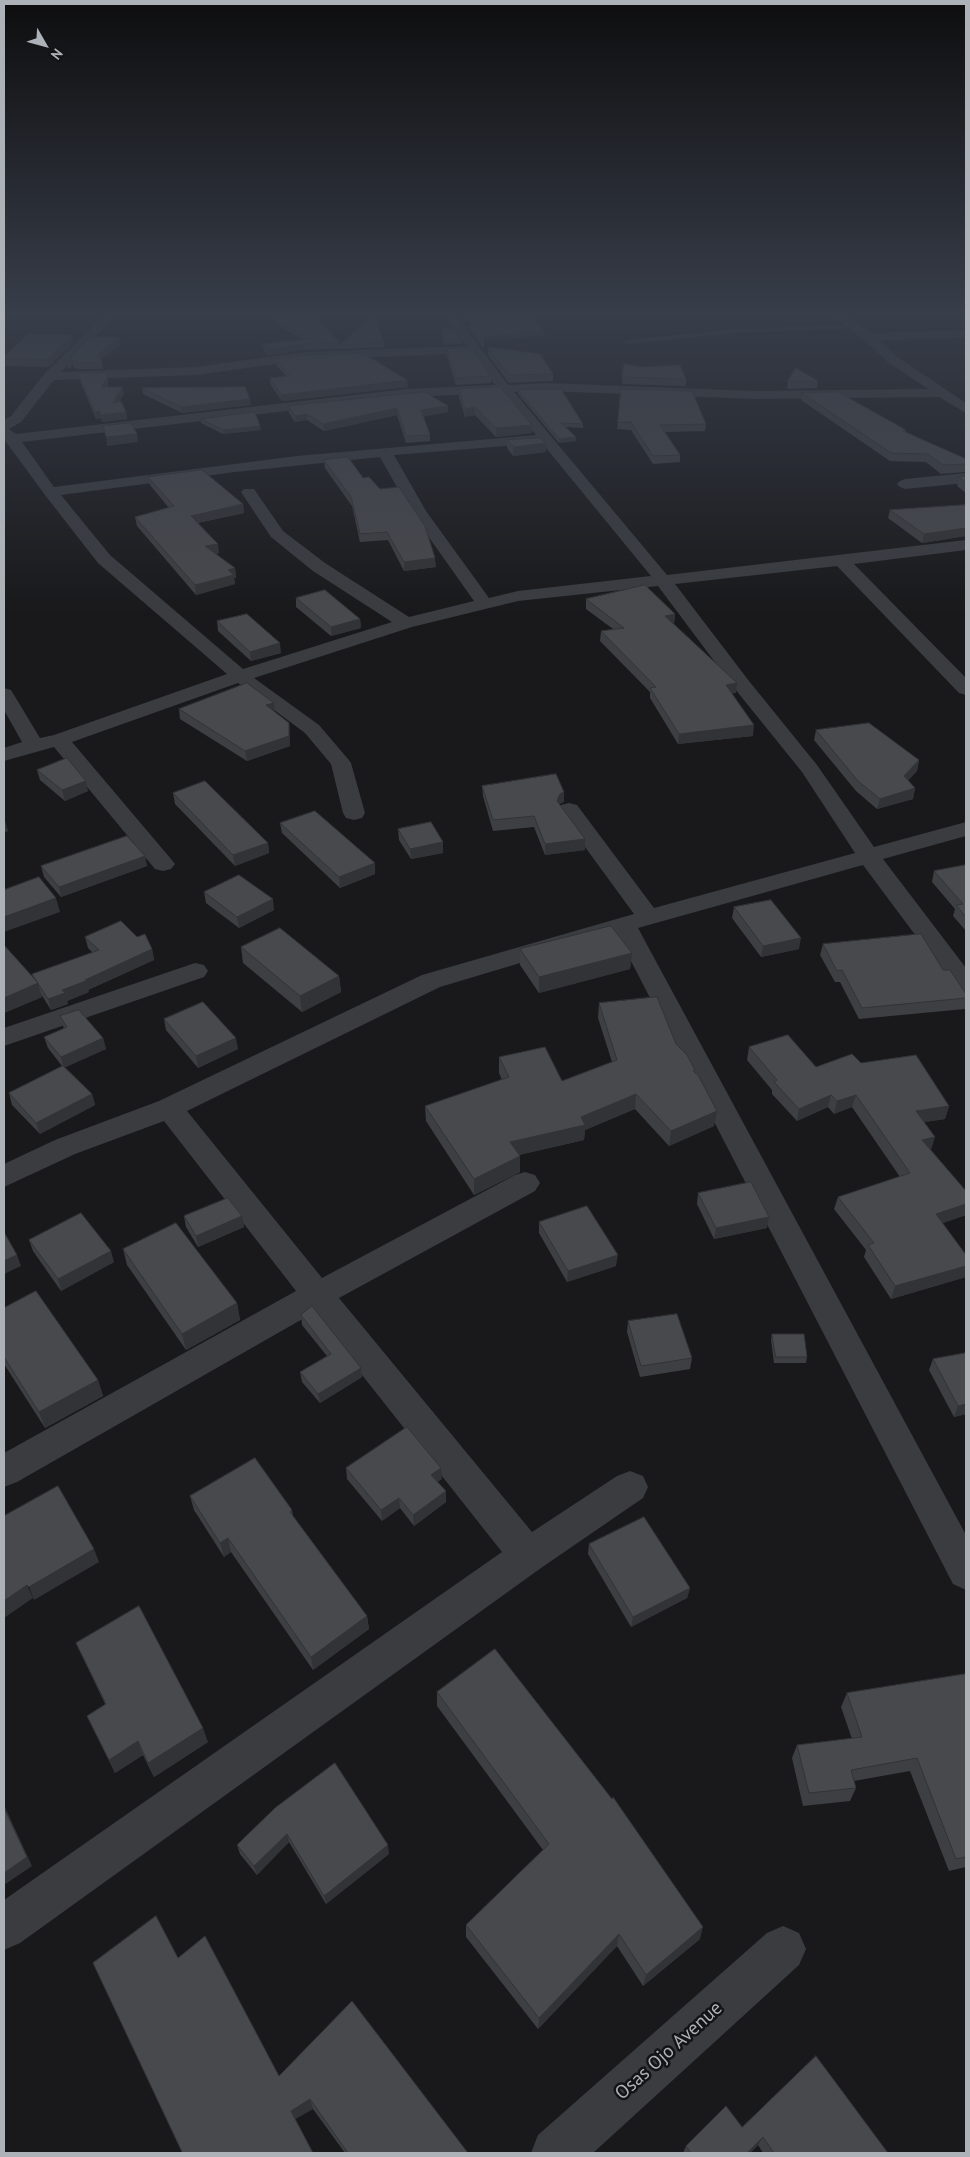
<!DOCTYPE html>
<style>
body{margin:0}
#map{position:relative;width:970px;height:2157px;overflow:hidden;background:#19191b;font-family:"PT Sans",sans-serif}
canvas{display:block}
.frame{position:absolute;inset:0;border:5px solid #adb2b9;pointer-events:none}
.north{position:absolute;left:20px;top:20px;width:50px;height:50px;-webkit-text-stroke:4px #141416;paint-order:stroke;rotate:128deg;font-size:14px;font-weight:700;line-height:20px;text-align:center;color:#adb2b9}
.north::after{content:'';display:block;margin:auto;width:18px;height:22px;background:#adb2b9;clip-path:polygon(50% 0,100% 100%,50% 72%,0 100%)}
</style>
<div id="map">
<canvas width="970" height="2157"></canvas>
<div class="frame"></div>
<div class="north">N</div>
</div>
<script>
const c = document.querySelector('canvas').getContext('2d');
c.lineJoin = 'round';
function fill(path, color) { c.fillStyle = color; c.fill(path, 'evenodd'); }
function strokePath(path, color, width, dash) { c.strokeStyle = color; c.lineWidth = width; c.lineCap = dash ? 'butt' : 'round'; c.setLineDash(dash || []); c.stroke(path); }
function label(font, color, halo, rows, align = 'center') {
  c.font = font + ' "PT Sans",sans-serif'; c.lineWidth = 5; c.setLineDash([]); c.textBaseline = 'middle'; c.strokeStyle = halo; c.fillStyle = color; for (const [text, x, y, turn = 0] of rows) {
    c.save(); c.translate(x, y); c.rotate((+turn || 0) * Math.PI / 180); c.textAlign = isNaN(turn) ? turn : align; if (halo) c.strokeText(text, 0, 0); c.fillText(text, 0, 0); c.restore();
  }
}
const lane = new Path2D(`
 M854,325L856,326V328L735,333L627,344L624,342L627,340L735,329Z`);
const street = new Path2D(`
 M104,315H116L61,372L196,367L305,352L466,346L444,315H456L508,385L546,383L755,391L928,389L888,362L864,340L831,315H845L871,333L966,330V338L879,340L896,356L966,403V413L939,397L755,399L546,391L514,392L667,575L966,540V550L854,564L966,678V695L959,693L837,566L675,584L749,681L817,765L874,847L966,822V836L883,859L966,968V993L957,991L863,865L638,928L966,1535V1590L953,1584L617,934L440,987L187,1111L322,1278L515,1175L525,1172L535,1175L540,1183L535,1191L339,1298L532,1532L617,1476L630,1471L643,1476L648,1487L643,1498L541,1568L20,1943L4,1950V1900L502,1552L313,1313L17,1482L4,1487V1453L296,1291L164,1121L75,1154L4,1187V1164L55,1140L159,1101L422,975L634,914L558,810L561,805L569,803L577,805L654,908L855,853L802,772L735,689L658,586L518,601L412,627L254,678L319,725L348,759L351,763L365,813L362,818L354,820L346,818L343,813L331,764L305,733L238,683L72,742L171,859L175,864L171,869L163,871L155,869L54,747L4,761V748L22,742L4,710V688L11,690L40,738L54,735L227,674L98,563L45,495L4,439V420L11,416L45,373ZM472,353L495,385L406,389L16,434L9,429L21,422L54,380L196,375L305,360ZM501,393L536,435L297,456L54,487L22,442L406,397ZM542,443L651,576L518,591L489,598L426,511L394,455ZM380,457L411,512L474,601L409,617L325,563L283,531L254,489H244L241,492L271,537L313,571L392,622L243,669L110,555L61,495L235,472Z
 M966,473V483L905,489L900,487L897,484L900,481L905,479Z
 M195,963L204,965L208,971L204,977L4,1046V1028Z
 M783,1926L799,1933L806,1949L799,1965L593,2153H531L538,2135L767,1933Z`);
const wall = new Path2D(`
 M465,315H527L545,332V336L485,340L484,338V349L469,330V326H473Z
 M276,318L340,343V349L305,350L268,355L264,351L263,344L303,340L276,324Z
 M441,329L462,340V344L444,345L441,333Z
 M72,335L73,343L48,367L4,366V357Z
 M90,337H120L121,344L101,359L103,369H78V368H74L72,363L71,368H68L67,361Z
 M384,343V347L341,349L340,345Z
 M488,347L553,374V381L509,383L488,355Z
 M447,349L491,376V383L456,385L447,356Z
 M276,359L408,387L282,401L270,384V378L286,376L277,366Z
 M624,364L686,379V386L622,384Z
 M78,374L108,380V387H122L124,394L119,401L126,412L127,419L102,422L101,418L96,419L80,381Z
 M788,381H818L817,388L787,389Z
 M142,388L251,405L182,413L143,394Z
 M459,389L532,433L496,437L475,415L465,417L459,397Z
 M518,390L583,424V428L566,427L576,437V441L559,443L518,394Z
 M802,393L906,430V432L966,459V472L941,474L926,462L890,461L801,400Z
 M288,406H448V412L423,416L430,435V441L406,443L397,415L324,431L307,420L295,422L289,413Z
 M201,419L260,426L261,430L223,434L201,423Z
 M618,422L706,424L705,431L665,432L680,455V462L653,464L631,430L617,429Z
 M507,440L546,443V452L513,456L507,448Z
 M324,460L363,478L436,567L404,571L388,540L360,542L352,506L325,468Z
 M966,476V493L957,486L959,477Z
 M148,477L243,504L244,513L198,523L219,553L215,554L235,568L236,578H234L235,584L196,595L137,526L135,517L169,508L150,485Z
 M966,505V536L922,543L888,518L890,510Z
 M296,598L360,619L361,628L331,636L296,607Z
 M586,599L675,614L674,624L737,683L736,693H732L753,736L678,744L650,698V692L600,641L601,631L613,629L586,609Z
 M217,621L281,653L251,661L218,631Z
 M179,709L275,712L289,723L290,746L247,761L180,719Z
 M816,730L919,760L917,771L908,780L915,788L913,799L877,809L856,791L814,740Z
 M37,770L88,791L65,801L40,780Z
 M482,786L564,802L559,804L585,850L545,855L534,827L493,831L483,796Z
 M173,793L268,843L269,853L235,866L175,804Z
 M280,823L375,874L340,888L282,833Z
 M398,829L443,853L411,859L399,840Z
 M145,856L147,866L61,897L44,877L41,866Z
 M966,865V931L953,916L955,909L932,882L934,871Z
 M204,892L274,910L239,928L206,903Z
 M734,907L799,949L761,957L732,918Z
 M85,937L152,949L154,960L88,990L89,992L67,1001L68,1004L51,1010L41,994L42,997L4,1013V945L33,977L32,974L93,953L88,948Z
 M823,944L943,970L966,994V1005L965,1009L859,1019L840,982H835L820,955Z
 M241,947L339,976L341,992L302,1012L243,963Z
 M520,949L632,953L630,969L539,993L520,965Z
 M599,1003L676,1044L695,1072L714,1126L669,1146L635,1109L585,1130L584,1140L519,1155L520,1156V1172L474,1195L426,1121L425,1106L502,1080L499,1073V1057L562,1081L612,1062L598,1018Z
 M60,1016L103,1038L106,1049L65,1067L92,1094L95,1105L40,1134L12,1105L9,1093L62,1066L48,1048L44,1037L64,1029Z
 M164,1019L238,1049L198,1068L166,1030Z
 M749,1047L816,1067L861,1063L949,1106L945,1119L924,1122L931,1150L966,1191V1215L942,1223L966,1255V1277L891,1299L864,1257L866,1250L834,1209L838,1197L900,1177L852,1107L834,1114L828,1107L797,1121L772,1094V1090L747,1060Z
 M698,1193L767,1228L714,1239L697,1204Z
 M184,1216H242L244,1227L198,1247L186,1227Z
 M539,1222L616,1266L567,1282L539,1233Z
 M29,1240L114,1262L61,1291L33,1251Z
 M123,1249L237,1303L240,1320L186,1350L127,1265Z
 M4,1308L98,1380L103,1396L45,1428L4,1364Z
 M301,1315L361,1368L362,1377L320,1403L302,1382L300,1372L327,1356L302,1325Z
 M628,1321L692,1358L690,1369L640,1377L627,1332Z
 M772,1334L807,1357L806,1363H774L771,1340Z
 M933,1359L966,1414L954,1417L929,1370Z
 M346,1468L442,1479L437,1482L446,1491V1502L414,1526L400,1508L382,1521L347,1479Z
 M190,1496L292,1510L293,1516L367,1616L369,1629L313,1670L231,1552L224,1557L194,1510Z
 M589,1544L690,1588L687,1598L631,1627L588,1554Z
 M76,1643L208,1742L154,1777L143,1755L115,1773L87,1716L105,1704Z
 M966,1674V1867L949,1871L910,1771L854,1781L856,1788L850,1801L803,1806L792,1758L797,1745L852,1739L841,1707L847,1693Z
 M437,1692L700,1939L643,1986L617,1946L538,2029L466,1937V1925L543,1850L437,1706Z
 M275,1808L389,1854L326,1904L289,1842L257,1875L240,1854L237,1845Z
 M178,1958L279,2076L468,2153H345L313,2109L182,2152Z
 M742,2127L888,2153H763L758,2145L750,2153H683L686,2146Z`);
const shadedWall = new Path2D(`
 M545,332V336L485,340V336Z
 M72,335L73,343L48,367L47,360Z
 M120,337L121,344L97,362L96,356Z
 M304,344L305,350L268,355L267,349Z
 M71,357L72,363L71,368L70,361Z
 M107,373L108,386L102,394L101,387Z
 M407,380L408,387L282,401L281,395Z
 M122,387L124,394L114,410L113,403Z
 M250,399L251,405L182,413L181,407Z
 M448,406V412L421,417V410Z
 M475,407V415L465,417V409Z
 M397,408V415L324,431L323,424Z
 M100,411L101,418L96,419L95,412Z
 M126,412L127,419L102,422L100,415Z
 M307,414V420L295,422V416Z
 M532,425V433L496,437V428Z
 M260,426L261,430L223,434V430Z
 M137,434L138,442L107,446L106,437Z
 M576,437V441L559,443V439Z
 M546,443V452L513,456L514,447Z
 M243,504L244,513L192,524L191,516Z
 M966,528V536L922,543L924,534Z
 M218,544L219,553L206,555L205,546Z
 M435,558L436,567L404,571V562Z
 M235,568L236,578H234L235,584L196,595L195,585L228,570Z
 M675,614L674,624L664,626L665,616Z
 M360,619L361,628L331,636V627Z
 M280,643L281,653L251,661L250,652Z
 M737,683L736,693L724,695L726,685Z
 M274,703L275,713L266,705Z
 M289,723L290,746L247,761L245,751Z
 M754,725L753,736L678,744L679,734Z
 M919,760L917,771L902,787L904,776Z
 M86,781L88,791L65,801L62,790Z
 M915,788L913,799L877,809L880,799Z
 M564,792V802L559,804L557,801L560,794Z
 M4,821H5L8,831L4,833Z
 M585,839V850L545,855V844Z
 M443,842V853L411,859L410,849Z
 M268,843L269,853L235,866L233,855Z
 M145,856L147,866L61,897L59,887Z
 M375,863V874L340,888L339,877Z
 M56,898L60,912L4,932V917Z
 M273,899L274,910L239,928L237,917Z
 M801,938L799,949L761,957L763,946Z
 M152,949L154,960L88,990L89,992L67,1001L68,1004L51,1010L48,999L62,990Z
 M632,953L630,969L539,993V977Z
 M339,976L341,992L302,1012L300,996Z
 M38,983L42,997L4,1013V998Z
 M103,1038L106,1049L64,1068L61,1057Z
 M236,1038L238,1049L198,1068L196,1056Z
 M92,1094L95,1105L40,1134L36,1123Z
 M636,1094L635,1109L585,1130L584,1140L509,1157L510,1142L581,1117Z
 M831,1095L828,1107L797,1121L799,1109Z
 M856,1095L852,1107L834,1114L837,1101Z
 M949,1106L945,1119L912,1124L916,1111Z
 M717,1111L714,1126L669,1146L671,1131Z
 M935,1137L931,1150L922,1140Z
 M520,1156V1172L474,1195V1179Z
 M966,1204V1215L932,1227L936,1214Z
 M242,1216L244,1227L198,1247L196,1236Z
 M769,1217L767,1228L714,1239L716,1228Z
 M111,1251L114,1262L61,1291L58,1279Z
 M17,1255L21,1266L4,1274V1261Z
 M618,1255L616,1266L567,1282L568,1271Z
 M966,1266V1277L891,1299L895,1286Z
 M237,1303L240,1320L186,1350L182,1334Z
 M361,1368L362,1377L320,1403L318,1394Z
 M98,1380L103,1396L45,1428L39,1412Z
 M966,1404V1414L954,1417L958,1406Z
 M441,1468L442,1479L431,1486V1475Z
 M446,1491V1502L414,1526L413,1515Z
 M399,1498L400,1508L382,1521L381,1510Z
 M228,1538L231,1552L224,1557L220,1543Z
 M94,1549L99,1562L34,1600L29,1587Z
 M27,1585L33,1598L4,1618V1601Z
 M690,1588L687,1598L631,1627L633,1617Z
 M367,1616L369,1629L313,1670L311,1657Z
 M203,1728L208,1742L154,1777L148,1763Z
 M138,1741L143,1755L115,1773L109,1760Z
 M4,1805L32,1866L4,1885Z
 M287,1834L289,1842L257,1875L254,1866Z
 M388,1845L389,1854L326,1904L324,1896Z
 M703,1927L700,1939L643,1986L646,1975Z
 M619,1934L617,1946L538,2029L539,2018Z
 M310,2099L313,2109L294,2120L291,2111Z
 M763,2137L758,2145L750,2153H747Z`);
const building = new Path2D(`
 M305,315H314L340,343L304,344L267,349L263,344L311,339L276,318Z
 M374,315L384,343L340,345Z
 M468,315H527L545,332L485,336L484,335V345L469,326L476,325Z
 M453,328L462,340L444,341L441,329Z
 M28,334L72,335L47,360L4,358V357Z
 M90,337H120L96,356H99L102,362L77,363V361H73L71,357L70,361H67Z
 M488,347L540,354L553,374L509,375Z
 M471,348L491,376L456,378L447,349Z
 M363,353L407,380L281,395L270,378L290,376L276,359L305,355Z
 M624,364L642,367L680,365L686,379L622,377Z
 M796,368L818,381H788Z
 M107,373V379L101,387H122L113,403L121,401L126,412L100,415V411L95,412L78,374Z
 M245,387L250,399L181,407L142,388Z
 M500,387L532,425L496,428L475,407L465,409L459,389Z
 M561,389L583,424L561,423L576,437L559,439L518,390Z
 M621,389L692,391L706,424L660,425L680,455L653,456L631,422H618Z
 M425,392L448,406L421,410L430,435L406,436L397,408L323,424L307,414L295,416L288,406Z
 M838,392L906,430L903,431L966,459V464L943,465L928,454L891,453L802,393Z
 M255,412L260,426L223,430L201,419Z
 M131,423L137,434L106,437L103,426Z
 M540,438L546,443L514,447L507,440Z
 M348,457L363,478L369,477L380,489L399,487L425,526L435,558L404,562L387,532L360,534L351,497L324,460Z
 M202,470L243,504L191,516L218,544L205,546L235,568L228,570L234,575L195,585L135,517L174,506L148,477Z
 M966,476V483L959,477Z
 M966,505V528L924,534L890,510Z
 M645,585L675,614L665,616L737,683L726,685L754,725L679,734L650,688L656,687L601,631L624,628L586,599Z
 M325,590L360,619L331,627L296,598Z
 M247,614L280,643L250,652L217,621Z
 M247,683L274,703L266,705L289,723V736L245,751L179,709Z
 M869,723L919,760L904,776L915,788L880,799L858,781L816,730Z
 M67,758L86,781L62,790L37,770Z
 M556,774L564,792L560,794L557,801L585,839L545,844L534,816L493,820L482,786Z
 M205,781L268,843L233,855L173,793Z
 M315,811L375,863L339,877L280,823Z
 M431,822L443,842L410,849L398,829Z
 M127,836L145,856L59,887L41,866Z
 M966,865V917L956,905L963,904L934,871Z
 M239,875L273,899L237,917L204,892Z
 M39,877L56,898L4,917V890Z
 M771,900L801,938L763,946L734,907Z
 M121,921L137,937L145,934L152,949L85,980L86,981L62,990L65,993L48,999L32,974L99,950L85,937Z
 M611,926L632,953L539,977L520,949Z
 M280,928L339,976L300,996L241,947Z
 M921,934L943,970H950L966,994V998L862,1008L842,970L837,971L823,944Z
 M4,945L38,983L4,998Z
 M657,997L676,1044L687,1055L695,1070L693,1071L698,1075L717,1111L671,1131L636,1094L581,1117L585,1125L510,1142L520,1156L474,1179L425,1106L509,1077L499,1057L545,1047L562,1081L617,1060L599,1003Z
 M203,1002L236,1038L196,1056L164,1019Z
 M79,1010L103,1038L61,1057L44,1037L67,1027L60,1016Z
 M788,1035L816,1067L852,1054L861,1063L916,1055L949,1106L916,1111L935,1137L922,1140L966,1191V1204L936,1214L966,1255V1266L895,1286L868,1245L874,1243L838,1197L910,1173L856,1095L837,1101L831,1095L799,1109L774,1082L777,1080L749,1047Z
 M63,1066L92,1094L36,1123L9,1093Z
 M751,1182L769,1217L716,1228L698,1193Z
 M228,1198L242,1216L196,1236L184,1216Z
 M587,1206L618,1255L568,1271L539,1222Z
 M81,1213L111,1251L58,1279L29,1240Z
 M176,1223L237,1303L182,1334L123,1249Z
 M4,1232L17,1255L4,1261Z
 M36,1291L98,1380L39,1412L4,1357V1308Z
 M312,1306L361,1368L318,1394L300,1372L331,1354L301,1315Z
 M677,1314L692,1358L641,1366L628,1321Z
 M772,1334H804L807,1357H776Z
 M966,1353V1404L958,1406L933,1359Z
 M407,1427L441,1468L431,1475L446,1491L413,1515L399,1498L381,1510L346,1468Z
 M255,1458L292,1510L290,1512L367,1616L311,1657L228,1538L220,1543L190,1496Z
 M58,1486L94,1549L29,1587L27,1585L4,1601V1516Z
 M644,1517L690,1588L633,1617L589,1544Z
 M139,1606L203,1728L148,1763L138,1741L109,1760L87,1716L106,1704L76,1643Z
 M495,1649L612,1799L613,1797L703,1927L646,1975L619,1934L539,2018L466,1925L549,1844L437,1692Z
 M966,1674V1857L956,1859L917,1758L851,1770L856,1788L809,1793L797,1745L862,1737L847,1693Z
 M335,1763L388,1845L324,1896L287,1834L254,1866L237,1845L275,1808Z
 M4,1808L27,1857L4,1873Z
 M156,1916L178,1958L205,1936L279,2076L352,2001L468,2153H348L310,2099L291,2111L313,2153H180L182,2152L93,1963Z
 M816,2056L888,2153H774L763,2137L747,2153H691L686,2146L726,2106L742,2127Z`);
const nearStreetnames = [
 ["Osas Ojo Avenue",669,2051,-42]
];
fill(lane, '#3a3c40');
fill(street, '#3a3c40');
fill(wall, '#3e3f42');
fill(shadedWall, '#323336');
fill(building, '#48494d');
strokePath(building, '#323336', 1);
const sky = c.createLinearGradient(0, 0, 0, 617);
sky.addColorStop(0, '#0e0e0f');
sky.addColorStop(0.51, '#383e4a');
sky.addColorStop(1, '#383e4a00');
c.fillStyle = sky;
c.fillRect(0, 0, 970, 617);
label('19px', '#adb2b9', '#141416', nearStreetnames);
</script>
